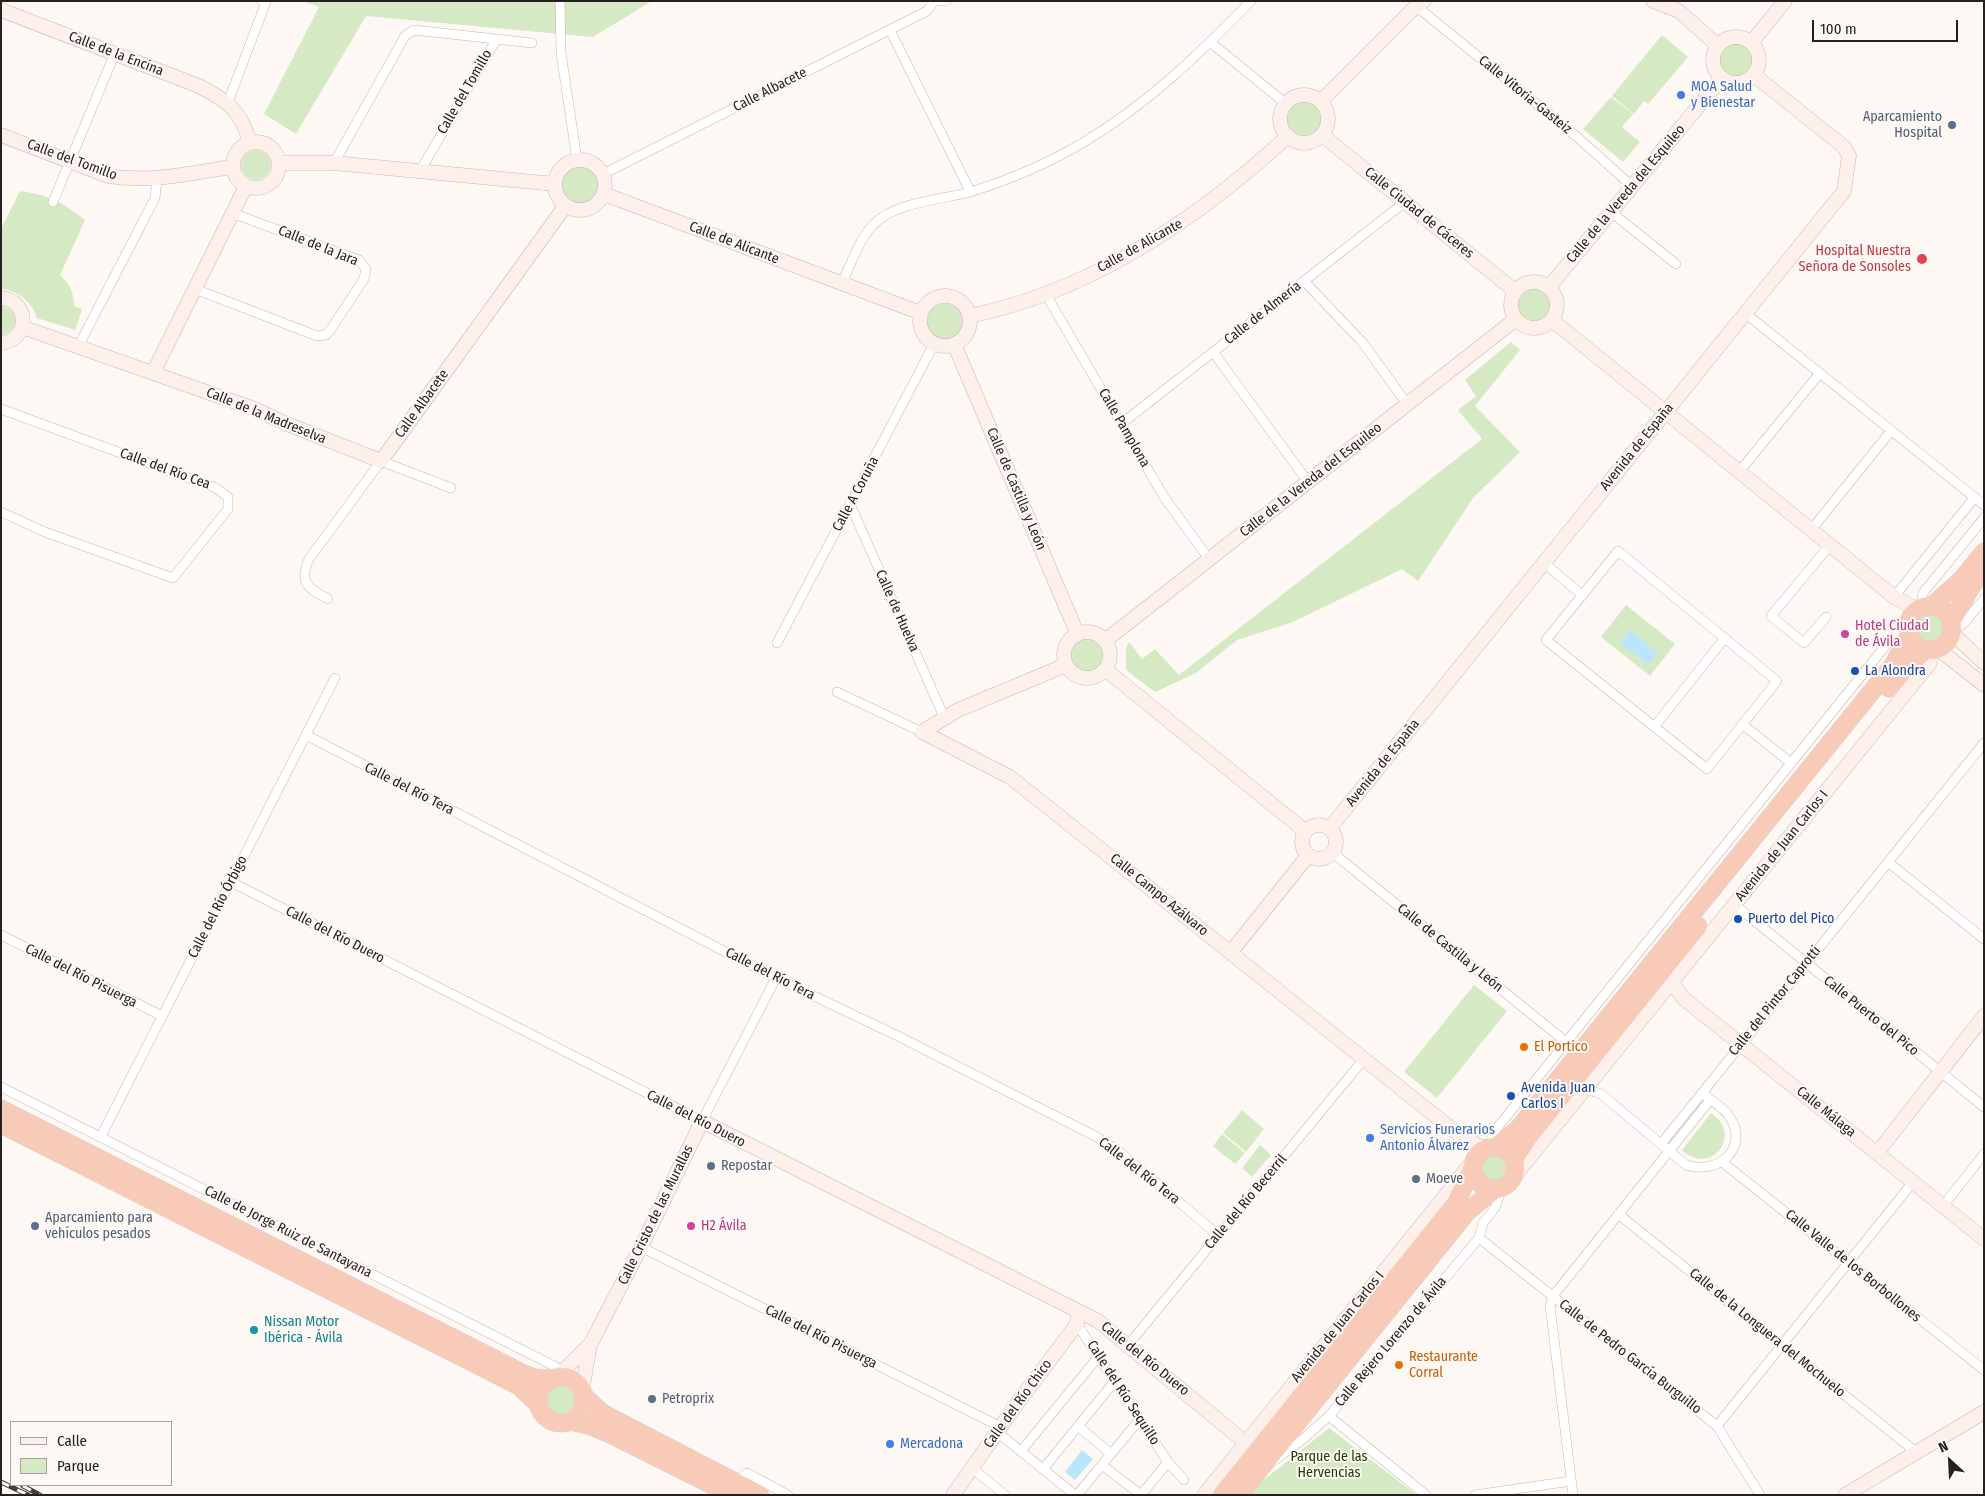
<!DOCTYPE html>
<meta charset="utf-8">
<style>
body{margin:0}
#map{position:relative;width:1985px;height:1496px;overflow:hidden;background:#fef8f5;font-family:"Fira Sans Condensed",sans-serif}
canvas{display:block}
.frame{position:absolute;inset:0;border:2px solid #26211e;pointer-events:none}
.legend{position:absolute;left:10px;top:1421px;width:162px;height:65px;box-sizing:border-box;background:#fef8f5;border:1px solid #a8a29f;margin:0;padding:6px 9px;list-style:none;font-size:15px;color:#26211e}
.legend li{display:flex;align-items:center;gap:10px;height:25px}
.legend b{width:25px;border:1px solid #a8a29f}
.north{position:absolute;left:1925px;top:1436px;width:50px;height:50px;-webkit-text-stroke:4px #fef8f5;paint-order:stroke;rotate:335deg;font-size:14px;font-weight:700;line-height:20px;text-align:center;color:#26211e}
.north::after{content:'';display:block;margin:auto;width:18px;height:22px;background:#26211e;clip-path:polygon(50% 0,100% 100%,50% 72%,0 100%)}
.scale{position:absolute;left:1812px;top:20px;width:146px;height:22px;box-sizing:border-box;border:2px solid #26211e;border-top:0;padding-left:6px;font-size:15px;line-height:18px;white-space:nowrap;color:#26211e;-webkit-text-stroke:4px #fef8f5;paint-order:stroke}
</style>
<div id="map">
<canvas width="1985" height="1496"></canvas>
<div class="frame"></div>
<ul class="legend">
<li><b style="height:6px;background:#fdefea"></b>Calle</li>
<li><b style="height:14px;background:#d5eac4"></b>Parque</li>
</ul>
<div class="north">N</div>
<div class="scale">100 m</div>
</div>
<script>
const c = document.querySelector('canvas').getContext('2d');
c.lineJoin = 'round';
function fill(path, color) { c.fillStyle = color; c.fill(path, 'evenodd'); }
function strokePath(path, color, width, dash) { c.strokeStyle = color; c.lineWidth = width; c.lineCap = dash ? 'butt' : 'round'; c.setLineDash(dash || []); c.stroke(path); }
function label(font, color, halo, rows, align = 'center') {
  c.font = font + ' "Fira Sans Condensed",sans-serif'; c.lineWidth = 4; c.setLineDash([]); c.textBaseline = 'middle'; c.strokeStyle = halo; c.fillStyle = color; for (const [text, x, y, turn = 0] of rows) {
    c.save(); c.translate(x, y); c.rotate((+turn || 0) * Math.PI / 180); c.textAlign = isNaN(turn) ? turn : align; if (halo) c.strokeText(text, 0, 0); c.fillText(text, 0, 0); c.restore();
  }
}
const green = new Path2D(`
 M302,1H652L593,37L366,16L296,134L264,114L319,7Z
 M1662,35L1688,57L1648,104L1644,101L1634,114L1612,96Z
 M1718 61a18 18 0 1 1 36 0a18 18 0 1 1-36 0Z
 M1611,97L1633,114L1622,127L1640,142L1623,162L1583,129Z
 M1286 118a18 18 0 1 1 36 0a18 18 0 1 1-36 0Z
 M241 165a15 15 0 1 1 30 0a15 15 0 1 1-30 0Z
 M561 185a19 19 0 1 1 38 0a19 19 0 1 1-38 0Z
 M20,191C49,195 62,202 85,220L60,275C70,284 74,293 74,306L82,309L75,330L37,318C31,301 19,291 1,289V229Z
 M1516 305a18 18 0 1 1 36 0a18 18 0 1 1-36 0Z
 M927 322a18 18 0 1 1 36 0a18 18 0 1 1-36 0Z
 M1,305L13,311C19,323 13,333 1,335Z
 M1511,342L1520,350L1475,406L1520,452L1473,498L1418,581L1402,569L1293,622L1237,640L1196,673L1155,692L1126,670V648L1129,642L1142,659L1155,649L1179,675L1482,439L1458,410L1476,396L1465,380Z
 M1626,605L1675,644L1650,676L1601,637Z
 M1916 629a14 14 0 1 1 28 0a14 14 0 1 1-28 0Z
 M1069 655a18 18 0 1 1 36 0a18 18 0 1 1-36 0Z
 M1474,985L1507,1011L1437,1098L1404,1072Z
 M1242,1110L1264,1129L1246,1152L1223,1133Z
 M1711,1113C1744,1135 1711,1177 1682,1150Z
 M1222,1134L1245,1153L1235,1164L1213,1146Z
 M1260,1145L1271,1155L1252,1177L1242,1168Z
 M1481 1168a13 13 0 1 1 26 0a13 13 0 1 1-26 0Z
 M546 1400a15 15 0 1 1 30 0a15 15 0 1 1-30 0Z
 M1329,1428L1417,1495H1248L1256,1486Z`);
const water = new Path2D(`
 M1630,630L1658,653L1648,665L1620,643Z
 M1082,1450L1093,1459L1075,1480L1065,1472Z`);
const street = new Path2D(`
 M560,1L561,53L577,160
 M932,1H946
 M1416,6L1576,136L1632,186
 M890,30L970,191
 M1210,42L1285,103
 M228,102L266,2L262,1
 M334,163L405,36L414,30L532,43
 M420,171L496,40
 M603,174L927,11L933,2
 M53,202L115,53
 M1611,212L1676,264
 M1304,281L1363,343L1407,404
 M842,283C851,264 859,239 874,224C895,202 941,200 970,192C1009,180 1049,163 1084,142C1148,104 1199,54 1251,1
 M195,289L317,336L326,335L331,329L364,279L366,269L359,260L232,213
 M1045,293L1164,497L1209,559
 M1745,313L1984,505
 M79,345L155,198L157,178
 M1213,352L1308,482
 M1,409L216,488L228,497V509L173,578L45,532L1,512
 M1121,424L1405,202
 M1739,472L1820,373
 M850,504L944,717
 M1811,530L1891,431
 M1618,551L1777,681L1707,769L1546,640Z
 M1544,563L1581,594
 M1894,597L1975,497
 M328,599C309,589 298,583 309,559L381,461L451,488
 M1920,608L1923,593L1984,518
 M1826,617L1804,643L1771,616L1830,545
 M1952,631L1964,623L1984,599
 M777,643L934,344
 M837,692L922,732
 M1742,724L1791,763
 M1654,727L1724,639
 M306,735L776,978L898,1036L1095,1136L1121,1153L1218,1235
 M1333,853L1566,1042
 M1888,862L1984,939
 M231,882L702,1121L776,978
 M1735,905L1984,1107
 M1,935L162,1016
 M1,1087L564,1371L572,1380
 M1586,1089L1601,1094L1686,1165C1720,1176 1750,1146 1729,1116C1724,1108 1713,1102 1706,1096
 M101,1136L335,678
 M1661,1144L1984,743
 M1489,1147L1493,1133L1887,644L1910,620
 M1722,1162L1984,1370
 M1943,1206L1984,1154
 M1618,1214L1916,1452
 M1479,1238L1717,1426L1760,1495
 M641,1247L1001,1427
 M1077,1324L1168,1462L1184,1480
 M1128,1345L1364,1059
 M1329,1416L1426,1495
 M1078,1426L1111,1454
 M1717,1426L1913,1182
 M997,1432L1075,1495
 M1021,1451L1099,1356
 M1275,1460L1302,1440L1329,1416L1479,1238L1483,1223L1495,1208L1502,1188
 M1102,1465L1141,1495
 M972,1468L1005,1495
 M1043,1469L1115,1381
 M736,1482L747,1473L788,1495
 M1077,1495L1140,1419
 M1141,1495L1168,1462
 M1475,1495L1571,1481
 M1573,1495L1550,1306L1553,1296L1710,1100`);
const secondary = new Path2D(`
 M1653,1L1679,11L1718,46
 M1,10L199,86C228,101 240,110 250,142
 M1713 60a23 23 0 1 1 46 0a23 23 0 1 1-46 0Z
 M1751,43L1785,1
 M1280 119a24 24 0 1 1 48 0a24 24 0 1 1-48 0Z
 M1321,101L1416,6L1424,1
 M1,135L108,176C149,183 192,173 232,167
 M1322,135L1515,291
 M233 165a23 23 0 1 1 46 0a23 23 0 1 1-46 0Z
 M555 185a25 25 0 1 1 50 0a25 25 0 1 1-50 0Z
 M279,163H334L555,184
 M604,194L921,313
 M1511 305a23 23 0 1 1 46 0a23 23 0 1 1-46 0Z
 M1549,287L1721,79
 M920 321a25 25 0 1 1 50 0a25 25 0 1 1-50 0Z
 M1,298C30,300 30,341 1,343
 M969,316C1090,292 1199,218 1288,136
 M1552,320L1894,597L1918,610
 M22,327L255,409L287,424L381,461L566,205
 M954,344L1077,633
 M153,373L246,186
 M1064 655a23 23 0 1 1 46 0a23 23 0 1 1-46 0Z
 M1952,633L1984,663
 M1106,640L1516,319
 M1938,649L1984,685
 M1106,670L1305,831
 M922,732L1010,777L1458,1134L1484,1149
 M922,732L958,710L1066,665
 M1302 842a17 17 0 1 1 34 0a17 17 0 1 1-34 0Z
 M1330,828L1844,191L1849,156L1844,147L1754,75
 M1231,952L1307,857
 M1672,982L1683,998L1984,1239
 M1877,1153L1984,1016
 M1512,1179L1930,663L1929,650
 M557,1377L589,1345
 M582,1391L590,1345L641,1247L702,1121L1098,1321L1246,1443
 M953,1495L1016,1405L1077,1324L1078,1311
 M1204,1495L1474,1160
 M1845,1495L1984,1412`);
const highway = new Path2D(`
 M1932,606L1962,579L1984,552
 M1908 628a22 22 0 1 1 44 0a22 22 0 1 1-44 0Z
 M1951,622L1971,587L1984,570
 M1889,688L1903,671L1925,650
 M1,1109L524,1374L535,1378L551,1379
 M1,1124L519,1386L538,1404
 M1497,1146L1519,1128L1894,664L1909,634
 M1473 1168a21 21 0 1 1 42 0a21 21 0 1 1-42 0Z
 M1514,1159L1529,1136L1698,926
 M538 1400a23 23 0 1 1 46 0a23 23 0 1 1-46 0Z
 M584,1396L602,1413L760,1495
 M569,1421L588,1425L610,1434L732,1495
 M1222,1495L1456,1203L1472,1169
 M1239,1495L1467,1212L1494,1190`);
const rail = new Path2D(`
 M1,1482L28,1495
 M23,1486L40,1495`);
const markers = [
 [1681,95,5,"#3f7fe0"],
 [1952,125,5,"#5c6f8a"],
 [1922,259,6,"#e0444e"],
 [1845,634,5,"#d1479c"],
 [1855,671,5,"#1a4fb4"],
 [1738,919,5,"#1a4fb4"],
 [1524,1047,5,"#e8710a"],
 [1511,1096,5,"#1a4fb4"],
 [1370,1138,5,"#3f7fe0"],
 [711,1166,5,"#5c6f8a"],
 [1416,1179,5,"#5c6f8a"],
 [35,1226,5,"#5c6f8a"],
 [691,1226,5,"#d1479c"],
 [254,1330,5,"#0f9aa8"],
 [1399,1365,5,"#e8710a"],
 [652,1399,5,"#5c6f8a"],
 [890,1444,5,"#3f7fe0"]
];
const streetNames = [
 ["Calle de la Encina",116,54,21],
 ["Calle Albacete",770,90,-27],
 ["Calle del Tomillo",465,92,-60],
 ["Calle Vitoria-Gasteiz",1525,95,39],
 ["Calle del Tomillo",72,160,20],
 ["Calle de la Vereda del Esquileo",1626,194,-50],
 ["Calle Ciudad de Cáceres",1419,213,39],
 ["Calle de Alicante",734,243,21],
 ["Calle de la Jara",318,246,22],
 ["Calle de Alicante",1140,246,-29],
 ["Calle de Almería",1263,313,-38],
 ["Calle Albacete",422,404,-54],
 ["Calle de la Madreselva",266,416,22],
 ["Calle Pamplona",1124,428,60],
 ["Avenida de España",1637,447,-51],
 ["Calle del Río Cea",165,469,20],
 ["Calle de la Vereda del Esquileo",1311,480,-38],
 ["Calle de Castilla y León",1016,489,67],
 ["Calle A Coruña",856,494,-62],
 ["Calle de Huelva",897,611,66],
 ["Avenida de España",1383,763,-51],
 ["Calle del Río Tera",409,789,27],
 ["Avenida de Juan Carlos I",1782,846,-51],
 ["Calle Campo Azálvaro",1159,895,39],
 ["Calle del Río Órbigo",218,907,-63],
 ["Calle del Río Duero",335,935,27],
 ["Calle de Castilla y León",1450,948,39],
 ["Calle del Río Tera",770,974,27],
 ["Calle del Río Pisuerga",81,976,27],
 ["Calle del Pintor Caprotti",1775,1001,-51],
 ["Calle Puerto del Pico",1871,1016,39],
 ["Calle Málaga",1826,1112,39],
 ["Calle del Río Duero",696,1119,27],
 ["Calle del Río Tera",1139,1171,38],
 ["Calle del Río Becerril",1246,1202,-50],
 ["Calle Cristo de las Murallas",656,1215,-64],
 ["Calle de Jorge Ruiz de Santayana",288,1232,27],
 ["Calle Valle de los Borbollones",1853,1266,39],
 ["Avenida de Juan Carlos I",1338,1327,-51],
 ["Calle de la Longuera del Mochuelo",1767,1333,39],
 ["Calle del Río Pisuerga",821,1337,27],
 ["Calle Rejero Lorenzo de Ávila",1391,1342,-50],
 ["Calle de Pedro García Burguillo",1630,1357,38],
 ["Calle del Río Duero",1145,1359,39],
 ["Calle del Río Sequillo",1123,1393,57],
 ["Calle del Río Chico",1018,1404,-54]
];
const shopNames = [
 ["MOA Salud",1691,87],
 ["y Bienestar",1691,103],
 ["Servicios Funerarios",1380,1130],
 ["Antonio Álvarez",1380,1146],
 ["Mercadona",900,1444]
];
const serviceNames = [
 ["Aparcamiento",1942,117,"right"],
 ["Hospital",1942,133,"right"],
 ["Repostar",721,1166],
 ["Moeve",1426,1179],
 ["Aparcamiento para",45,1218],
 ["vehículos pesados",45,1234],
 ["Petroprix",662,1399]
];
const healthNames = [
 ["Hospital Nuestra",1911,251],
 ["Señora de Sonsoles",1911,267]
];
const hotelNames = [
 ["Hotel Ciudad",1855,626],
 ["de Ávila",1855,642],
 ["H2 Ávila",701,1226]
];
const transitNames = [
 ["La Alondra",1865,671],
 ["Puerto del Pico",1748,919],
 ["Avenida Juan",1521,1088],
 ["Carlos I",1521,1104]
];
const foodNames = [
 ["El Portico",1534,1047],
 ["Restaurante",1409,1357],
 ["Corral",1409,1373]
];
const cultureNames = [
 ["Nissan Motor",264,1322],
 ["Ibérica - Ávila",264,1338]
];
const parkNames = [
 ["Parque de las",1329,1457],
 ["Hervencias",1329,1473]
];
fill(green, '#d5eac4');
fill(water, '#bbe5f8');
strokePath(street, '#c5b7af', 10);
strokePath(secondary, '#c5b7af', 15);
strokePath(highway, '#d8d7d6', 19);
strokePath(street, '#fff', 9);
strokePath(secondary, '#fdefea', 14);
strokePath(highway, '#f8cab8', 18);
strokePath(rail, '#443f3c', 5);
strokePath(rail, '#fef8f5', 3, [9]);
for (const [x, y, r, color] of markers) { const dot = new Path2D(); dot.arc(x, y, r, 0, 2 * Math.PI); c.fillStyle = color; c.fill(dot); strokePath(dot, '#fef8f5', 2); }
label('14px', '#26211e', '#fef8f5', streetNames);
label('14px', '#366cbe', '#fef8f5', shopNames, 'left');
label('14px', '#4e5e75', '#fef8f5', serviceNames, 'left');
label('14px', '#be3a42', '#fef8f5', healthNames, 'right');
label('14px', '#b23c85', '#fef8f5', hotelNames, 'left');
label('14px', '#164399', '#fef8f5', transitNames, 'left');
label('14px', '#c56008', '#fef8f5', foodNames, 'left');
label('14px', '#0d838f', '#fef8f5', cultureNames, 'left');
label('14px', '#233d00', '#fef8f5', parkNames);
</script>
